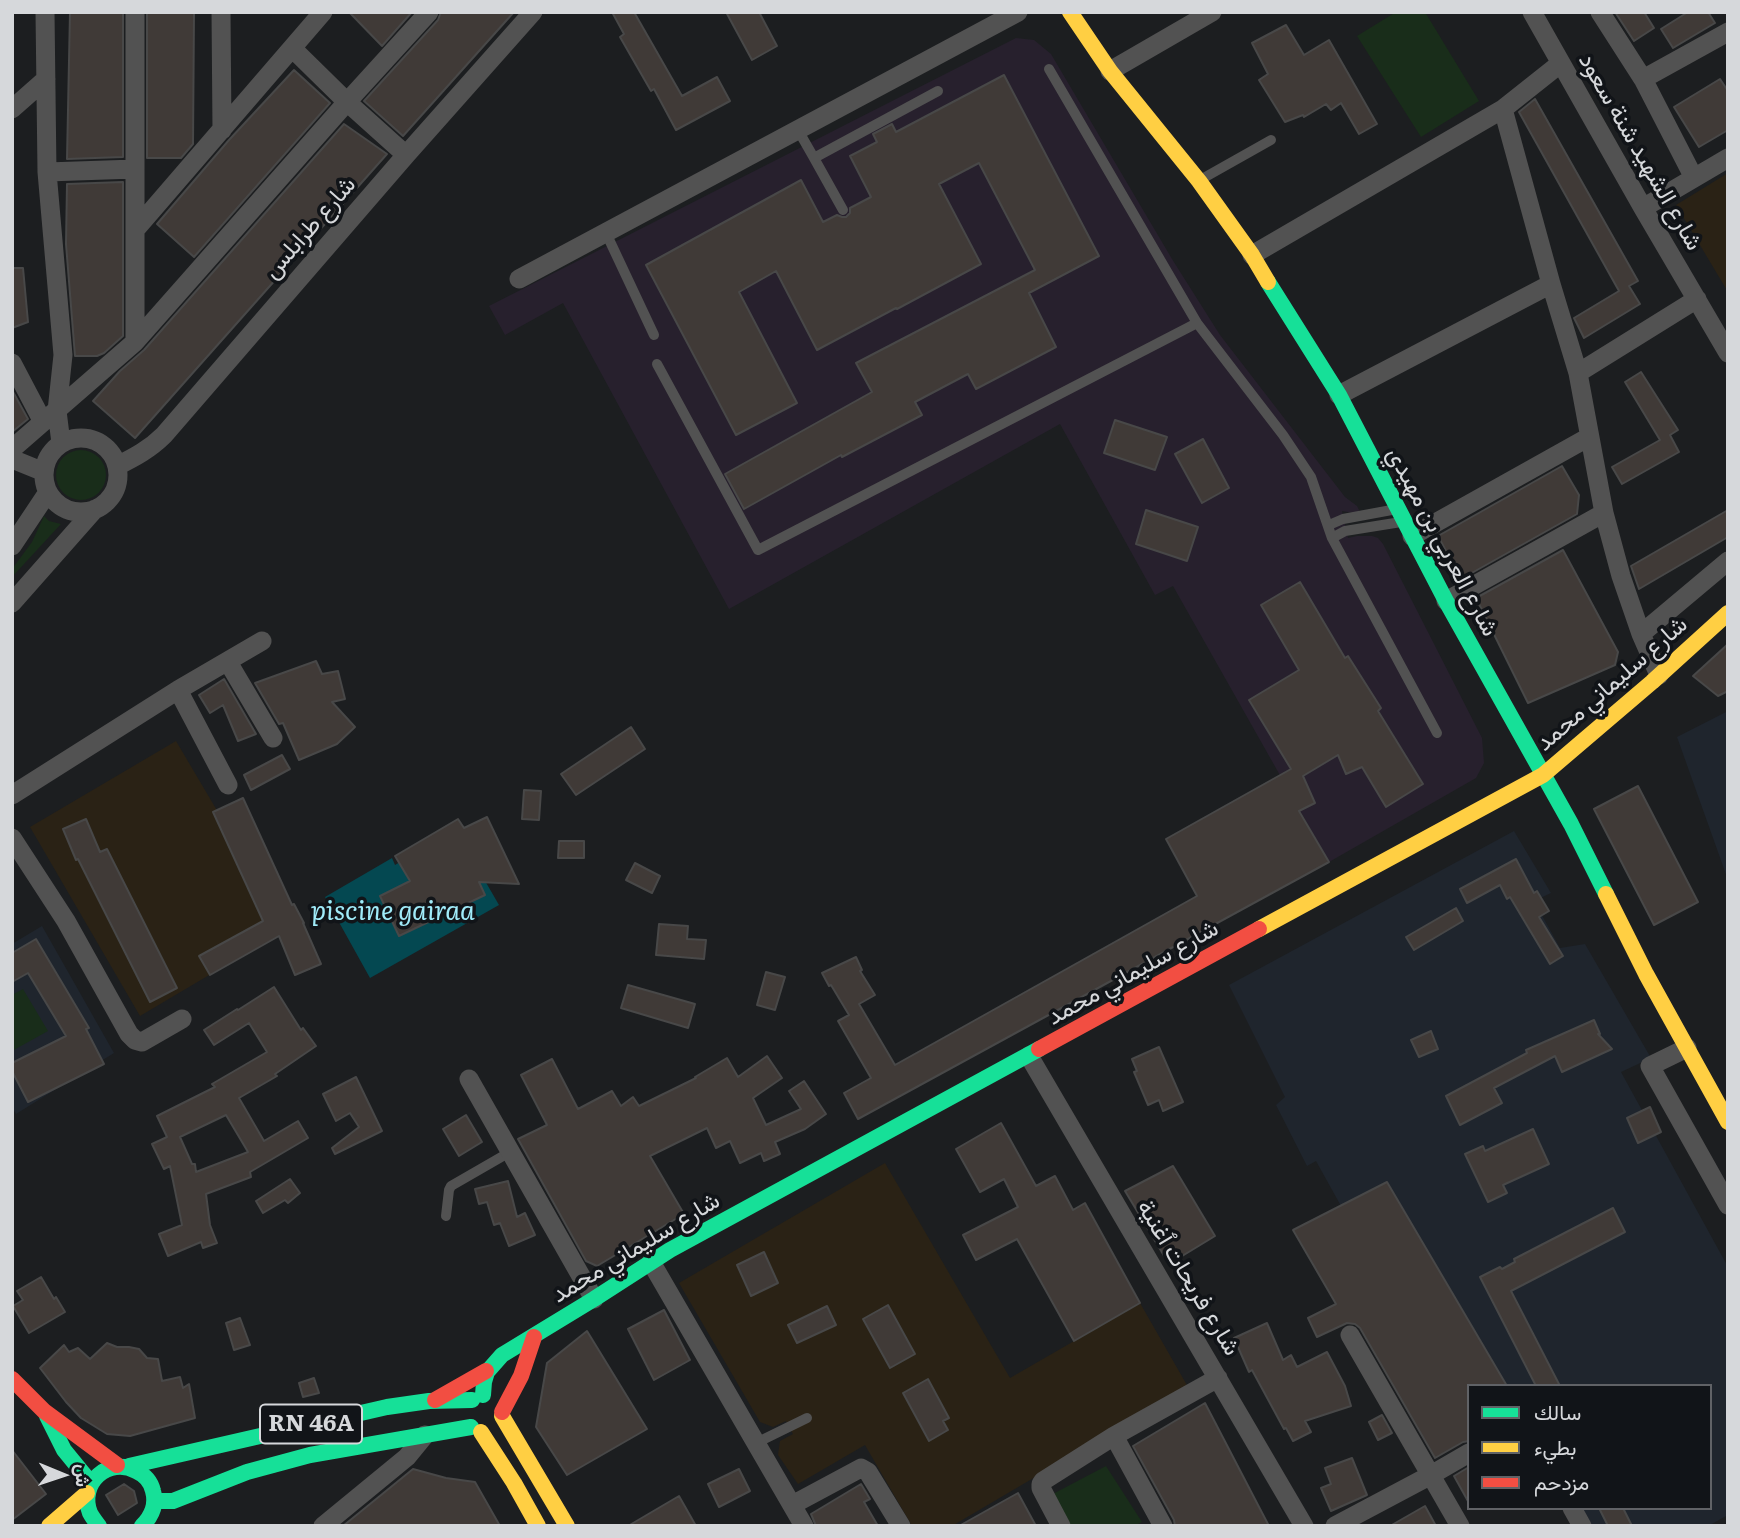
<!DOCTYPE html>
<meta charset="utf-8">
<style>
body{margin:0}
#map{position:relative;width:1740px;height:1538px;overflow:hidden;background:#1c1e20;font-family:Literata,Vazirmatn,serif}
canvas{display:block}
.frame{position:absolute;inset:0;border:14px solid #d6d8db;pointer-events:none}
.legend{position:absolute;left:1467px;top:1384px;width:245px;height:126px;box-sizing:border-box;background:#111418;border:2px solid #606266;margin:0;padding:9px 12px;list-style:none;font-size:21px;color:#d6d8db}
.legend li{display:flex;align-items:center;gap:14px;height:35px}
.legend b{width:35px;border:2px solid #606266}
.north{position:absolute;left:28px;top:1440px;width:70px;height:70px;-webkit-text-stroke:5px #111418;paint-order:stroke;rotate:92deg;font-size:19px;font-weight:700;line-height:28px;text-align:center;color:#d6d8db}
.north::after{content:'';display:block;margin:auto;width:24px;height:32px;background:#d6d8db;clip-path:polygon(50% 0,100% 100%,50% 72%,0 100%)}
</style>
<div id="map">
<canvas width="1740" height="1538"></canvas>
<div class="frame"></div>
<ul class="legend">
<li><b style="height:9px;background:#16e098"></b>سالك</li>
<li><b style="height:9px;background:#ffcf43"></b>بطيء</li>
<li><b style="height:9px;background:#f24e42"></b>مزدحم</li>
</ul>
<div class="north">ش</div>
</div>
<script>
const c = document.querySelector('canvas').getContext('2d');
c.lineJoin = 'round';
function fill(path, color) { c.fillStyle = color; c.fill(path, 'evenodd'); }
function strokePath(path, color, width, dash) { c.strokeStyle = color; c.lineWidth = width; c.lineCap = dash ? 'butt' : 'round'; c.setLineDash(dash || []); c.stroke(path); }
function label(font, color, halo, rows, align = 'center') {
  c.font = font + ' Literata,Vazirmatn,serif'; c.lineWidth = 7; c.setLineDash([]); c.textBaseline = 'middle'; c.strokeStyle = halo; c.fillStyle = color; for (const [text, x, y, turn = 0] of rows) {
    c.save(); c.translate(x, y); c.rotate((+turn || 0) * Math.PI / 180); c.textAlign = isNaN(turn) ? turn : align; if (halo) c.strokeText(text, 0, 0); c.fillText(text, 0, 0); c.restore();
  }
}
const built = new Path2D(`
 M1728,711V880L1677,737Z
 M1514,831L1551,893L1534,901L1560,948L1585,944L1651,1058L1621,1072L1728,1267V1515L1708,1526H1589L1578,1508H1710V1386H1507L1388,1183L1341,1206L1316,1161L1307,1166L1276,1105L1285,1097L1229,985Z
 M42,926L114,1053L16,1114L12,1107V944Z`);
const industrial = new Path2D(`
 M1728,173V292L1676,205Z
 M176,741L287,929L140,1016L30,827Z
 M885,1163L1010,1378L1140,1303L1188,1387L952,1526H912L865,1445L798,1484L778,1455L780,1441L793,1434L786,1421L773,1427L760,1422L679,1283Z`);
const medical = new Path2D(`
 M1016,38L1034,40L1051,54L1172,259L1220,335L1345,497L1357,506L1360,512L1359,514L1342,511L1348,538L1357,536H1372L1378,538L1383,544L1482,738L1484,763L1476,778L1329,862L1173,586L1155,595L1060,424L729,609L563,303L505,335L489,306Z`);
const green = new Path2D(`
 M1396,12H1425L1479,101L1421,137L1357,36Z
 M56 475a25 25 0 1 1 50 0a25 25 0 1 1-50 0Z
 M44,516L49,521L61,524L12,577V569L32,542Z
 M23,989L48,1031L12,1051V995Z
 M1106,1466L1142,1522L1134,1526H1067L1049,1496Z`);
const water = new Path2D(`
 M455,829L499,905L370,978L325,897L392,858L395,865Z`);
const building = new Path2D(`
 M70,12H123V157L67,159Z
 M147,12H194L193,144L181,158H147Z
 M349,12H412L382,46Z
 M441,12H514L403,136L364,101L438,20Z
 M612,12H634L682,96L717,77L730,101L676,130L654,89L651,91L620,37L624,34Z
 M726,12H759L777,46L752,60Z
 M1615,12H1644L1654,28L1634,41Z
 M1688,12H1708L1715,23L1673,48L1661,29Z
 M1286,25L1304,55L1329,40L1377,124L1359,134L1341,103L1331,110L1326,104L1304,117L1303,115L1285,122L1259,80L1268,74L1252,43Z
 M294,70L330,103L194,257L157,224L229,140Z
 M1004,75L1099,256L1029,293L1056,347L976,389L968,374L915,402L922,415L842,457L841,455L744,509L725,474L872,392L856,363L1035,270L979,163L939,184L981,264L897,309L896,308L817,350L776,271L739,292L797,403L736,435L646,265L801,180L823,222L837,215L842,217H846L850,213V208L871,197L850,156L877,142L873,134L892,124L896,132Z
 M1720,79L1728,91V130L1699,147L1674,107Z
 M1535,99L1638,281L1629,286L1640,304L1584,338L1574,318L1619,291L1519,112Z
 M344,124L387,154L135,438L93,401L120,371L144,350Z
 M123,182V336L104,353L97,356H75L66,244L67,184Z
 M12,268H23L28,322L12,328Z
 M1641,372L1678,430L1670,435L1679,452L1622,484L1612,467L1660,440L1625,382Z
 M12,390L28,419L12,432Z
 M1115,420L1167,437L1155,470L1104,453Z
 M1203,439L1229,488L1202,503L1175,454Z
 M1562,466L1579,495L1577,514L1461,579L1438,536Z
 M1146,510L1198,527L1187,561L1136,544Z
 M1728,510V537L1639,589L1631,566Z
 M1563,550L1618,652L1615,665L1528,703L1476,598Z
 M1300,582L1345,658L1348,656L1381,708L1378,711L1423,784L1386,807L1362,767L1346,774L1338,755L1303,776L1315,803L1299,811L1329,862L858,1119L844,1093L871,1078L838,1021L849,1015L831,985L829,986L822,973L856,957L862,970L860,971L875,995L859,1004L895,1065L1197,896L1166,839L1291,769L1249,700L1299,670L1261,605Z
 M1728,644V691L1718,696L1693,676Z
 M316,661L322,674L338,671L345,699L332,702L355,727L337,744L299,760L283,723L279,724L255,683Z
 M224,679L256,734L238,741L223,705L210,713L199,695Z
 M631,727L645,749L576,795L561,774Z
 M282,755L290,769L251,790L244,775Z
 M1638,786L1698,902L1654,925L1594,809Z
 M524,790L541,791L539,820L522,819Z
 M243,798L292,905L294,904L304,923H303L321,964L295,975L279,936L210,975L199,956L263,921L213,812Z
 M487,817L519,884L479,882L485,895L399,936L380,896L410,881L395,856L458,819L464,828Z
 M86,819L100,852L107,849L177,988L150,1002L78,859L76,860L63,829Z
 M559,841H584V858H558Z
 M1516,859L1534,893L1537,891L1549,911L1539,917L1563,956L1550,964L1510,897L1507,899L1500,885L1467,903L1460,889Z
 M635,863L660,876L652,893L626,880Z
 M1456,908L1463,921L1414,950L1406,937Z
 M659,924L688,926L687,939L706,940L704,959L656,955Z
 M36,939L89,1028L86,1029L104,1064L28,1102L12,1071V1063L66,1036L28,973L12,982V953Z
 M766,972L785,977L775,1010L757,1005Z
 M628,985L695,1004L688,1028L621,1008Z
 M274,987L301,1030L303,1028L316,1046L275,1074L277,1076L239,1098L264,1141L298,1121L308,1138L250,1172L251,1177L206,1194L210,1225L217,1243L203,1248L201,1242L168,1256L159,1234L182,1225L170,1166L164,1169L152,1144L167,1137L157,1116L215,1087L212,1084L267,1052L249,1023L214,1045L204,1030L237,1009L238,1010ZM226,1115L248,1152L196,1172L195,1164H192L180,1137Z
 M1594,1020L1600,1034H1598L1612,1049L1562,1072L1555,1056L1494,1088L1502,1103L1460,1125L1446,1096L1527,1053L1526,1050Z
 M1431,1031L1438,1049L1419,1057L1411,1040Z
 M1159,1047L1183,1102L1163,1111L1159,1100L1148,1105L1134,1072L1137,1071L1132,1059Z
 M767,1056L782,1078L753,1098L766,1125L801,1109L789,1091L804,1081L826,1114L805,1129L775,1142L780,1154L764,1161L761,1153L740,1163L730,1141L716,1148L707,1128L650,1156L684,1214L597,1266L586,1261L518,1139L547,1125L521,1075L552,1059L578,1109L612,1091L621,1106L633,1097L639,1106L696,1078L695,1077L727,1058L738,1077Z
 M356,1077L382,1131L335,1154L332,1148L359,1127L350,1113L336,1121L323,1094Z
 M1650,1107L1661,1132L1638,1143L1627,1118Z
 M466,1115L482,1142L459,1156L443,1129Z
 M1001,1123L1036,1186L1055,1176L1073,1210L1085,1203L1140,1303L1074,1341L1017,1239L976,1260L963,1235L1018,1207L1004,1179L980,1192L956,1149Z
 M1533,1129L1549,1164L1503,1185L1507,1193L1488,1202L1465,1154L1483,1146L1485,1151Z
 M1173,1166L1215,1236L1169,1264L1125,1191Z
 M290,1179L300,1193L288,1203L285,1200L263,1213L256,1201Z
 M508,1181L517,1217L525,1213L535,1235L509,1246L500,1223L494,1225L487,1202L479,1204L475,1189Z
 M1387,1182L1507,1386H1469V1441L1463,1442L1435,1458L1360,1328L1355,1324L1347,1323L1317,1337L1308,1318L1336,1304L1293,1230Z
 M1613,1208L1625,1232L1511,1291L1560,1386H1536L1480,1277L1500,1267L1502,1269L1515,1262L1514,1259Z
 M764,1252L778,1283L751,1296L737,1265Z
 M41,1277L54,1299L56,1297L65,1312L29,1333L13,1306L23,1300L17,1291Z
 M888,1305L915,1354L890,1368L863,1319Z
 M827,1306L836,1325L797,1343L788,1325Z
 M664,1310L690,1360L654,1380L628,1329Z
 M240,1318L250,1345L234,1350L226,1323Z
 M1267,1323L1283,1360L1291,1355L1297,1367L1327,1352L1345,1386L1351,1406L1305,1421L1311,1432L1293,1441L1286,1428L1284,1429L1252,1370L1249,1372L1234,1338Z
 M587,1331L647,1429L567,1475L536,1427L547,1363Z
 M107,1343L117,1347H129L139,1349L147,1358L158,1359L162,1381L180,1377L183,1388L189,1384L195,1418L130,1436L107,1434L81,1418L66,1402L40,1368L64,1345L69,1352L78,1348L90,1359Z
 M314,1378L319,1393L303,1397L299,1383Z
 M928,1379L949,1418L943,1421L948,1430L929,1441L903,1393Z
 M1205,1403L1258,1505L1269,1526H1175L1174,1520L1133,1446Z
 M1382,1415L1392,1433L1378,1440L1369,1422Z
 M12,1450L46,1494L12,1520Z
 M1352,1458L1367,1495L1331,1511L1321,1488L1331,1484L1325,1468Z
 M1469,1467V1503L1454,1476Z
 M413,1469L446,1478L475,1482L500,1526H343Z
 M739,1469L750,1491L719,1507L708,1484Z
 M124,1484L134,1491L137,1503L118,1515L106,1495Z
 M861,1484L870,1499L864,1502L878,1526H816L811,1514Z
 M1018,1493L1036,1526H959Z
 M679,1496L696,1526H628Z
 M1425,1506L1436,1526H1390Z
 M1599,1508H1623L1632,1526H1608Z`);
const lane = new Path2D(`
 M1049,69L1197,323
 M798,130L814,158L938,91
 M814,158L843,210
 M1200,180L1271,140
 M606,233L654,335
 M657,364L758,550L1197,323L1283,435L1311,477L1332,538L1437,733
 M1329,525L1343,519L1397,509
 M1332,538L1345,531L1401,522
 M446,1216L449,1190L451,1186L510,1152
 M756,1443L807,1418`);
const street = new Path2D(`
 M45,12L47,172L63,355L57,411L61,443
 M135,12V342
 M221,12L222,130
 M1532,12L1643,208L1728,353
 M1600,12L1643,79L1694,178
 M292,48L347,102L406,155
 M1110,71L1212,12
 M1643,79L1728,32
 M12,109L46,79
 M1503,109L1551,284L1578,373L1604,513L1621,576L1641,634L1659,675
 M47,172L135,169
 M1643,208L1728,158
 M135,230L323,12
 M1252,255L1503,109L1561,63
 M519,279L1018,12
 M12,363L43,422
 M1578,373L1697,299
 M1339,395L1551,284
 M44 475a37 37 0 1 1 74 0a37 37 0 1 1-74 0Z
 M12,449L135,342L347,102L429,12
 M12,459L44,472
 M117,466C135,457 150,449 164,435L406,155L533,12
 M1412,536L1589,437
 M12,546L48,492
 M1446,601L1604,513
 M12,603L95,509
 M1641,634L1728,561
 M228,662L273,738
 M178,690L228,785
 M12,795L178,690L262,641
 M12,838L66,921L129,1034L135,1040L142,1042L182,1019
 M1687,1048L1650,1066L1728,1205
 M1029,1056L1304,1526
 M469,1079L594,1299
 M651,1262L804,1526
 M1350,1335L1460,1526
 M1114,1436L1163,1526
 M792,1505L861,1468L868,1472L901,1526
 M1572,1508L1582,1526
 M323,1526L407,1457L425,1435
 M1061,1526L1041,1488V1484L1043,1481L1114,1436L1218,1378
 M1335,1526L1431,1475L1469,1453`);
const fast = new Path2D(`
 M1268,282L1339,395L1446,601L1571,824L1606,894
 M483,1395L484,1382L487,1372L502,1355L594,1299L670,1250L1039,1049
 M47,1416L64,1450L91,1483
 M129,1466L387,1407L429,1401L472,1400
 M155,1501H173L247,1472L310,1455L471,1427
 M99,1526C96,1522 92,1517 90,1513C78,1483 109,1456 136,1471C145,1475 151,1482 153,1491C157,1505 152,1516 142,1526`);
const slow = new Path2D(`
 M1070,12L1110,71L1199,181L1252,255L1268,282
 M1606,894L1646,974L1728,1122
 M1259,929L1543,775L1652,682L1728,613
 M502,1416L567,1526
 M481,1432L514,1483L538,1526
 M49,1526L87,1493`);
const jam = new Path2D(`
 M1039,1049L1259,929
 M12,1379L44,1411L117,1465
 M435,1400L486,1371
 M502,1412L521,1376L534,1337`);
const shields = [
 [311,1424,102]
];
const shieldNames = [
 ["RN 46A",311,1424]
];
const streetNames = [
 ["شارع الشهيد شنة سعود",1640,152,60],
 ["شارع طرابلس",310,228,-49],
 ["شارع العربي بن مهيدي",1442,542,62],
 ["شارع سليماني محمد",1612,684,-41],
 ["شارع سليماني محمد",1133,973,-29],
 ["شارع سليماني محمد",636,1248,-31],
 ["شارع فريحات ٱغنية",1188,1278,59]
];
const waterNames = [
 ["piscine gairaa",393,912]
];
fill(built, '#1f252d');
fill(industrial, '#2a2215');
fill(medical, '#27202d');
fill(green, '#192d1a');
fill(water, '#044851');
fill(building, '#403a37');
strokePath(building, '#484848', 2);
strokePath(lane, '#525252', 10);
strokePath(street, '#525252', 19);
strokePath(fast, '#16e098', 16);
strokePath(slow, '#ffcf43', 16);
strokePath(jam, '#f24e42', 16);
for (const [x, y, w] of shields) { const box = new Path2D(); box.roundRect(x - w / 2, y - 19.5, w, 39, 5); c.fillStyle = '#111418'; c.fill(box); strokePath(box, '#d6d8db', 2); }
label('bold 23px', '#d6d8db', null, shieldNames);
label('24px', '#d6d8db', '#111418', streetNames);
label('italic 26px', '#a0ebf9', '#111418', waterNames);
</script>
